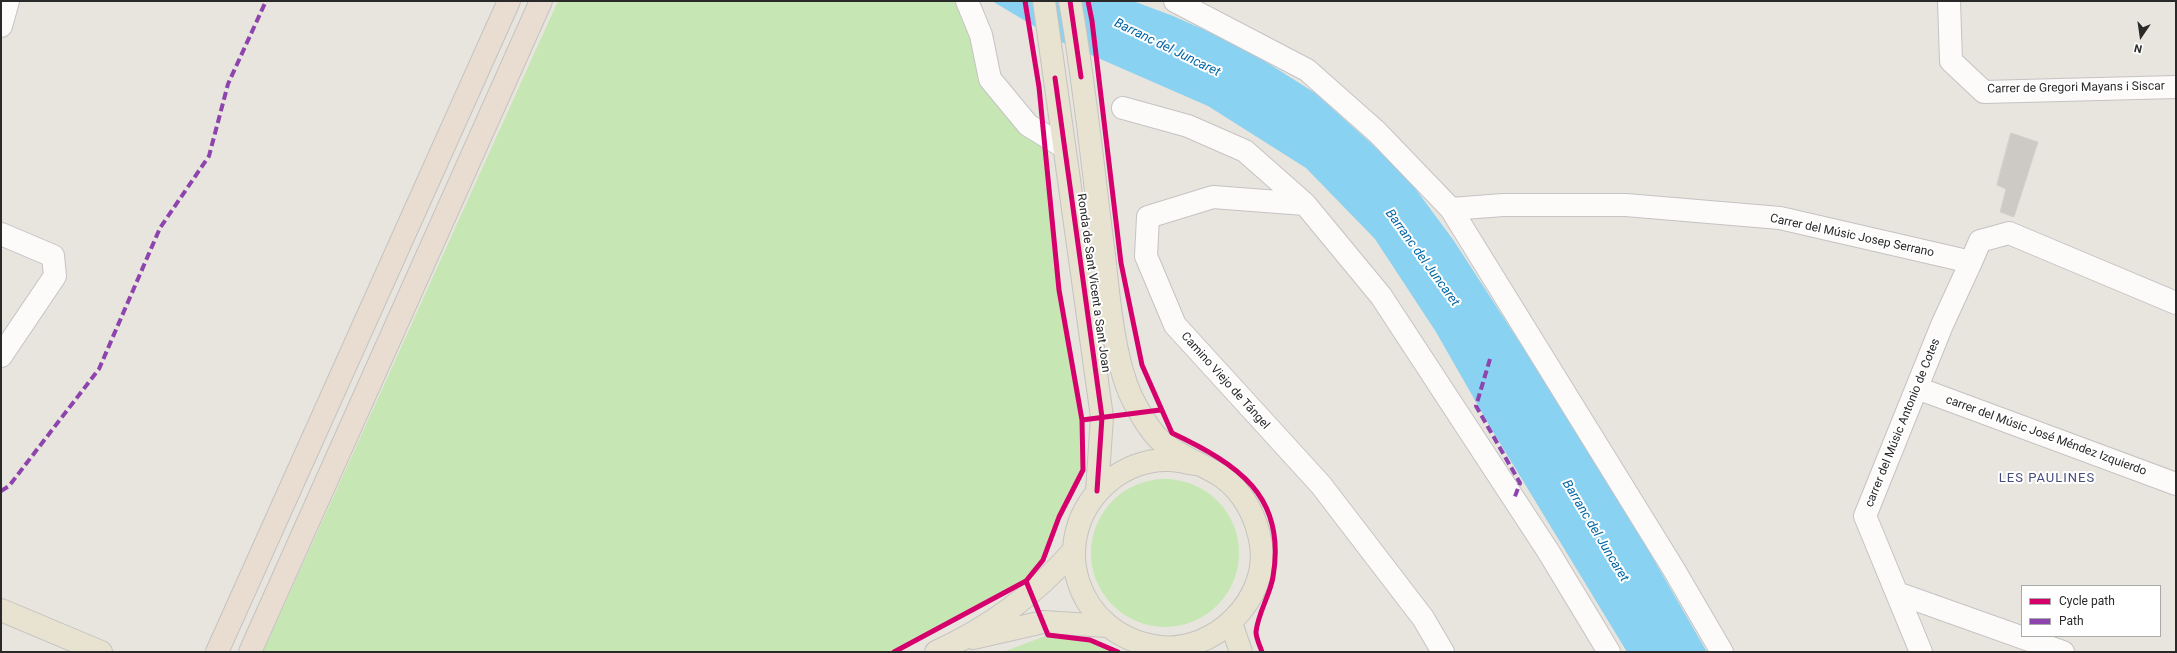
<!DOCTYPE html>
<meta charset="utf-8">
<style>
body{margin:0}
#map{position:relative;width:2177px;height:653px;overflow:hidden;background:#e8e4de;font-family:Roboto,sans-serif}
canvas{display:block}
.frame{position:absolute;inset:0;border:2px solid #292929;pointer-events:none}
.legend{position:absolute;left:2021px;top:585px;width:140px;height:52px;box-sizing:border-box;background:#fff;border:1px solid #a9a9a9;margin:0;padding:5px 7px;list-style:none;font-size:12px;color:#292929}
.legend li{display:flex;align-items:center;gap:8px;height:20px}
.legend b{width:20px;border:1px solid #a9a9a9}
.north{position:absolute;left:2121px;top:16px;width:40px;height:40px;-webkit-text-stroke:3px #fff;paint-order:stroke;rotate:193deg;font-size:11px;font-weight:700;line-height:16px;text-align:center;color:#292929}
.north::after{content:'';display:block;margin:auto;width:14px;height:18px;background:#292929;clip-path:polygon(50% 0,100% 100%,50% 72%,0 100%)}
</style>
<div id="map">
<canvas width="2177" height="653"></canvas>
<div class="frame"></div>
<ul class="legend">
<li><b style="height:5px;background:#d6006c"></b>Cycle path</li>
<li><b style="height:5px;background:#8e44ad"></b>Path</li>
</ul>
<div class="north">N</div>
</div>
<script>
const c = document.querySelector('canvas').getContext('2d');
c.lineJoin = 'round';
function fill(path, color) { c.fillStyle = color; c.fill(path, 'evenodd'); }
function strokePath(path, color, width, dash) { c.strokeStyle = color; c.lineWidth = width; c.lineCap = dash ? 'butt' : 'round'; c.setLineDash(dash || []); c.stroke(path); }
function label(font, color, halo, rows, align = 'center') {
  c.font = font + ' Roboto,sans-serif'; c.lineWidth = 4; c.setLineDash([]); c.textBaseline = 'middle'; c.strokeStyle = halo; c.fillStyle = color; for (const [text, x, y, turn = 0] of rows) {
    c.save(); c.translate(x, y); c.rotate((+turn || 0) * Math.PI / 180); c.textAlign = isNaN(turn) ? turn : align; if (halo) c.strokeText(text, 0, 0); c.fillText(text, 0, 0); c.restore();
  }
}
const green = new Path2D(`
 M558,1H967L990,79L1044,136L1059,290L1082,420L1083,470L1059,517L1043,560L1026,581L894,652H263Z
 M1091 553a74 74 0 1 1 148 0a74 74 0 1 1-148 0Z
 M1048,635L1090,640L1118,652H1003Z`);
const water = new Path2D(`
 M992,1H1133L1173,16L1241,46L1315,93L1403,172L1454,241L1601,468L1707,652H1627L1492,430L1436,332L1375,239L1306,168L1208,106L1059,41Z`);
const building = new Path2D(`
 M2011,133L2038,142L2014,217L2000,212L2006,189L1997,185Z`);
const minor = new Path2D(`
 M967,1L981,35L990,79L1028,125L1064,147
 M1175,1L1307,70L1377,132L1451,209L1673,568L1722,652
 M1949,1L1951,61L1984,92L2176,87
 M1,26L8,1
 M1123,108L1188,126L1245,151L1305,204L1381,296L1548,551L1609,652
 M1305,204L1213,197L1148,217L1146,256L1175,325L1321,485L1423,618L1443,652
 M1451,209L1503,205H1626L1780,218L1971,262L1980,241L2009,233L2176,303
 M1,234L53,256L55,276L1,356
 M1917,388L2176,484
 M1897,593L2063,652
 M1921,652L1865,516L1942,325L1971,262`);
const major = new Path2D(`
 M1044,1L1102,417L1097,491
 M1070,1C1085,85 1093,171 1104,255C1109,300 1114,365 1135,404C1141,415 1151,432 1160,440C1177,456 1201,463 1221,476C1244,492 1257,518 1261,545C1269,599 1215,653 1160,647C1076,637 1043,537 1109,481C1125,468 1147,459 1169,460C1178,460 1187,463 1196,464
 M1,610L101,652
 M1231,623L1241,652
 M973,638L1043,622L1107,626
 M936,652C987,629 1036,594 1073,551`);
const highway = new Path2D(`
 M217,652L509,1
 M250,652L541,1`);
const quiet = new Path2D(`
 M1490,359L1476,406L1520,483L1514,499
 M1,491L9,486L99,369L160,228L209,156L228,84L266,1`);
const cycleway = new Path2D(`
 M1025,1L1039,87L1059,290L1082,420L1083,470L1059,517L1043,560L1026,581L1048,635L1090,640L1118,652
 M1070,1L1081,77
 M1088,1L1092,21L1121,263L1142,365L1172,433C1237,464 1287,495 1273,577C1270,595 1258,613 1256,632C1256,638 1260,646 1262,652
 M1055,78L1102,417L1097,491
 M1082,420L1160,410
 M894,652L1026,581`);
const streetNames = [
 ["Carrer de Gregori Mayans i Siscar",2076,88,-1],
 ["Carrer del Músic Josep Serrano",1852,236,12],
 ["Ronda de Sant Vicent a Sant Joan",1093,283,82],
 ["Camino Viejo de Tángel",1225,381,48],
 ["carrer del Músic Antonio de Cotes",1903,423,-68],
 ["carrer del Músic José Méndez Izquierdo",2046,436,20]
];
const waterNames = [
 ["Barranc del Juncaret",1167,48,26],
 ["Barranc del Juncaret",1422,258,54],
 ["Barranc del Juncaret",1595,531,59]
];
const neighbourhoodNames = [
 ["LES PAULINES",2047,479]
];
fill(green, '#c6e7b3');
fill(water, '#89d2f2');
fill(building, '#cdcac5');
strokePath(building, '#d3d0ca', 1);
strokePath(minor, '#c5c3c4', 24);
strokePath(major, '#c4c3c0', 24);
strokePath(highway, '#c4c3c0', 24);
strokePath(minor, '#fcfbfa', 22);
strokePath(major, '#e8e3d0', 22);
strokePath(highway, '#e9ddd2', 22);
strokePath(quiet, '#8e44ad', 4, [8, 4]);
strokePath(cycleway, '#d6006c', 5);
label('12px', '#292929', '#fff', streetNames);
label('italic 13px', '#0066a6', '#fff', waterNames);
c.letterSpacing = '1px';
label('13px', '#454d7e', '#fff', neighbourhoodNames);
c.letterSpacing = '0px';
</script>
